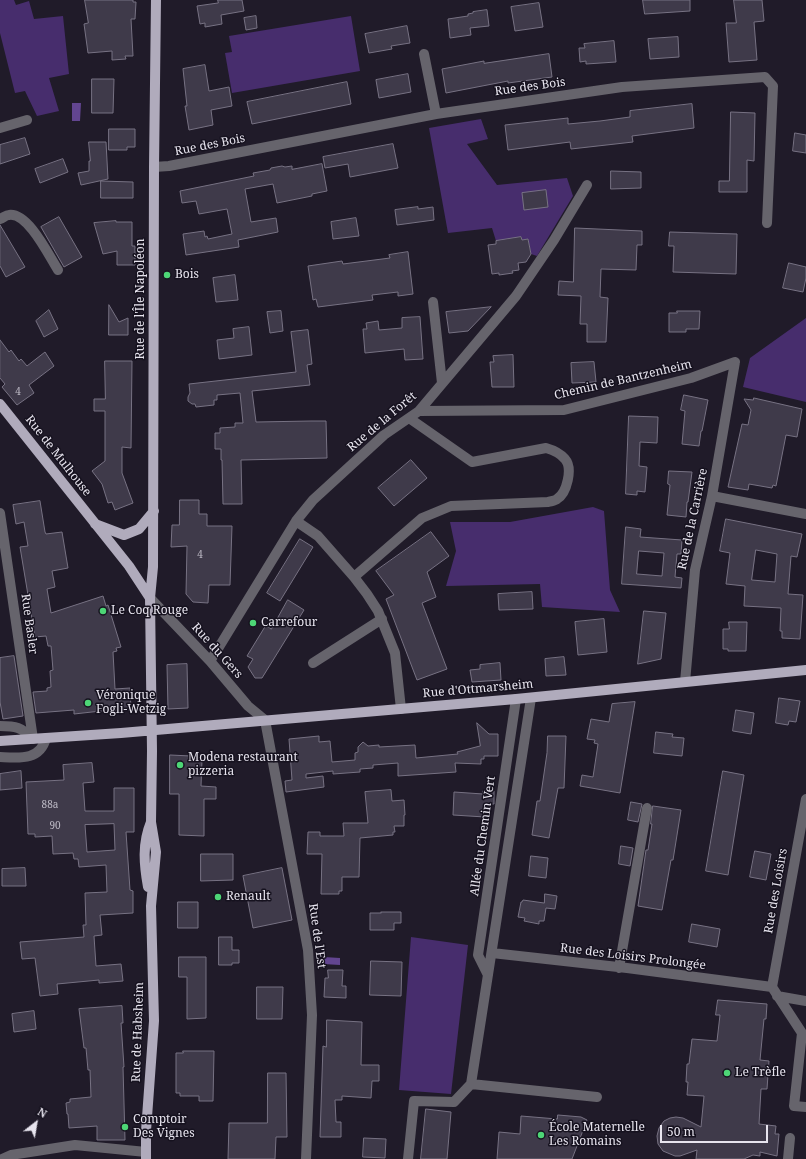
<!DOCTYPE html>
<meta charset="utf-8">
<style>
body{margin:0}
#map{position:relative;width:806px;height:1159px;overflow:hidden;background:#201b29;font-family:"Noto Serif",serif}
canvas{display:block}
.north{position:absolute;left:16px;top:1103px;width:40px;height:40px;-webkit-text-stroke:3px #16121f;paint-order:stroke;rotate:31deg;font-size:11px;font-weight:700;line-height:16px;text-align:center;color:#e7e4ee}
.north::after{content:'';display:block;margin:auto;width:14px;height:18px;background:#e7e4ee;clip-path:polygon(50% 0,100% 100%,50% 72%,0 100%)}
.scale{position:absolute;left:660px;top:1125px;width:108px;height:18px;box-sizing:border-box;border:2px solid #e7e4ee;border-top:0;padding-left:5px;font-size:12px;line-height:14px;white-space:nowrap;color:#e7e4ee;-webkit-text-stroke:3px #16121f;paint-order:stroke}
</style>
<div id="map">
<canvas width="806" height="1159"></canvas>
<div class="north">N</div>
<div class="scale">50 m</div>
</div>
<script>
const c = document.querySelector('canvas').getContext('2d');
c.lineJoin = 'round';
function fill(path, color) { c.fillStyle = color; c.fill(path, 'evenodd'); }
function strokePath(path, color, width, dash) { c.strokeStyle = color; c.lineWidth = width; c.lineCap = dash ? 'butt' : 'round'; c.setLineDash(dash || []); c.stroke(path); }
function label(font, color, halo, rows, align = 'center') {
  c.font = font + ' "Noto Serif",serif'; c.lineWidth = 3; c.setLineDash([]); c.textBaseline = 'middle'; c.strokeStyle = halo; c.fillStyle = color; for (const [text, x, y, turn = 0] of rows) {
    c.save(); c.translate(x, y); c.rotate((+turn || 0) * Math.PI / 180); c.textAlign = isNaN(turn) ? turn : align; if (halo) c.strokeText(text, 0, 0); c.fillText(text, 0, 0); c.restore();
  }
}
const green = new Path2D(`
 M0,0H14L16,5L29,1L34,19L63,16L69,74L49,78L59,111L37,116L25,91L15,93L0,33Z
 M351,16L360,71L232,93L225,53L232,52L229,36Z
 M481,119L488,139L467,144L497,185L567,178L573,196L537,256L531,254L528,239L522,240L521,237L496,241L492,228L448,233L429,128Z
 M806,318V402L743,387L750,358Z
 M593,507L604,511L610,590L620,612L542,607L540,584L446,586L456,551L450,522H510Z
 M411,937L468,945L451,1094L399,1090Z`);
const water = new Path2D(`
 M72,103H81L80,121H72Z
 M324,957L340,958V965L323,964Z`);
const building = new Path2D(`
 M85,0H133V2H136L135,19H131L133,56H125L126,59L112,60V51L88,53L84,24L88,23Z
 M218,0H242L244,11L221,15L222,24L205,27V23L200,24L197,6L218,3Z
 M643,0H690V11L645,14Z
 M734,0H762L764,21L754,22L757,60L729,62L726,23H736Z
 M539,3L543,27L515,31L511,7Z
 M487,10L489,26L470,28L471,35L450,38L448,19L468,16V14L473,13V12Z
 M256,16L257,28L246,30L244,18Z
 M407,26L410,43L391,46L392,49L369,53L365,34Z
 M678,37L679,57L650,59L648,39Z
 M614,41L616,62L586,64V61L580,62L579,48H585L584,44Z
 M549,54L552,77L508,83V81L446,93L442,69L484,61V63Z
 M205,65L209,91L229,87L232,106L211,110L213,125L189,130L185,106H187L183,69Z
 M408,74L411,92L379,98L376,80Z
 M92,79H114L113,113H92Z
 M347,82L351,104L252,124L247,102Z
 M692,104L694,128L632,136L633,142L571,149L570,142L508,150L505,125L568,118V124L600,121L630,117V111Z
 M731,112L755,113L754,161L747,160V192H719V181H729Z
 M109,129H135V147H127V150H109Z
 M795,133L806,135V153L793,151Z
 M25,138L30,154L0,164V145Z
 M89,142H106L108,179L81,185L78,173L89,171V161H90Z
 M393,144L398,168L350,177L348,164L325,168L323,157Z
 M63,159L68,172L40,183L35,169Z
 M322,164L327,191L312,194V196L277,203L273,184L245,189L251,222L276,218L278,232L238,240L239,247L186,255L183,234L204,231L205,237L207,236L208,239L232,234L227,209L199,214L196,201L182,203L180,191L254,176L253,173L270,170L271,168L282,166L285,167L292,166V169Z
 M611,171L641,172V188L611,189Z
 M101,181L133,182V198H101Z
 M546,190L548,207L524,210L522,193Z
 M418,207V209L433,207L434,220L397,225L395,210Z
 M59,217L82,257L64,267L41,227Z
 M356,218L359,236L333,239L331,222Z
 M116,221V222H132V246H135V265H117V251L103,254L94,223Z
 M0,225L25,267L6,277L0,266Z
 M575,228L642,231V245H637L636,270L601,269L600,297L608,298L606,342H587V324H580L581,296L558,295L559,281L573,282Z
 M670,232L737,234L736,274L673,272L674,246H669Z
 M521,237L522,240L528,239L531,254L526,262L518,263L519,270L512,271L513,273L499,275V273L492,274L488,245L496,244V241Z
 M408,252L413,294L398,296V292L372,295L373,300L318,307L316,299L313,300L308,266L342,261L343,264L390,258L389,255Z
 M789,263L806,267V278L803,292L783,288Z
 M235,275L238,300L216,302L213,278Z
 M109,305L119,322L128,318V335H109Z
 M491,307L468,331L449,333L446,312Z
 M49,310L58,329L44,337L36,321Z
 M281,311L283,331L270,333L267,312Z
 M677,311H700L699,329H686V332H669V313H677Z
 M420,317L423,359L405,360L404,349L365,353L363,329H367L366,323L378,321L379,330L402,328V318Z
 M249,327L252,355L219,359L217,340L234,338L233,329Z
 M308,330L312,364L307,365L310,385L252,391L256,422L311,421H326L327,458L241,460L242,504H223L222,460H221V449H215V433H220V428L235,427V423H243L240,393L217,395V400H214V405L196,407L195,404H192L188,401V397L190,393L189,384L296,372L291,332Z
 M0,340L9,352L11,350L19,361L21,359L27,366L45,352L54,366L29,385L34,393L17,405L2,387L5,384L0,378Z
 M513,355L514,387H492L490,362H494L493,356Z
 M105,361H132L131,448L122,447V473L133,503L115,510L112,502L108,503L102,484L92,471L105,461V411H94V399H105Z
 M594,362L596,382L572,383L571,363Z
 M684,395L708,400L702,431H701L699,446L682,444L685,411L681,410Z
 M754,398L802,409L797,437L786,435L776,486L773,485L772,488L749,484L748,490L728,487L742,424L748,425L751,410L744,399L753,400Z
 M629,416L658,417L657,443L640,442L639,466L647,467L645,492L637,491V495L626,494Z
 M411,460L427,478L394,506L378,488Z
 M669,471L692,472L688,502H687L686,517L667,515L670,485L668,484Z
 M180,500H199V514H207V526H232L230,585H209L208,603L193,602L186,594L187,546L171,547L172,525H179Z
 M40,501L45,532L46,534L62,532L68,568L52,571L55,587L47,589L51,613L103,596L106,606L108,605L121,647L116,648L117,651L113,652L115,689L130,688L131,710L110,711V710L74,714V710L36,713L33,692L47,691V688L51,687L50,671L53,670L51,646H48L46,636L35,637L20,547L28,546L24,522L16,524L13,505Z
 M726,519L802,534L797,557L791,556L788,594L803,595L800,639L782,638V631H780L781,608L744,606L745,586L726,584L730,553L720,551ZM756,550L777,554L775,582L752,580Z
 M626,527L641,529L640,537L682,540L681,554H677L675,577L682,578L681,588L622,584ZM639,551L664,553L662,576L637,574Z
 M431,532L449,556L427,572L436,597L422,603L447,669L417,680L386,599L394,595L376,571Z
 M300,539L313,547L280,601L267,593Z
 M532,592L533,609L499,610L498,594Z
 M288,600L304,610L262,678H255L248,667L253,659L247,656L266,625L271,629Z
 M644,611L666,613L661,659L638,664Z
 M604,619L607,652L578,655L575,622Z
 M729,622H747L746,651H728V649H723V629H729Z
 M14,656L23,716L3,719L0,702V658Z
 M564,657L566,675L546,676L545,659Z
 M500,663L501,680L472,682L470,670L480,669V665Z
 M187,664L188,708L168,709L167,665Z
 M779,698L800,701L796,722L789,721L788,725L776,723Z
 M635,702L620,793L580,786L582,775L593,777L598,744L594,743L595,740L587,739L591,719L609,722L612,704Z
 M736,710L754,713L751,734L733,731Z
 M477,723L489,734H498V756H484V759H481V764L455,763L456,772L398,776V763L373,765V768L360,769V772L333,774V771L306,774V778L323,776L324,787L286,792L285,781L292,780L289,739L319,736V742L330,741L332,762L355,760V753L358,752V747L363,742L368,746L379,745V747L415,745L416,758L458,754L457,752L480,746Z
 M656,732L673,734L672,737L684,738L682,756L654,753Z
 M548,736H566L564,788H558L549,838L532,835L537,801H540L547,753Z
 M170,755L191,756V760H202L201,786L216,787V799H204V836L179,835V794H170Z
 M92,763L94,782L83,783L85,811H114V788H134V832H126L130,890L133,891V913L100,915L102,935L94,936L96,966L121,964L123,981L99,983V980L57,984L58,994L40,996L35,958L22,959L20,942L84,937L83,925H86L85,893L107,892L106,865L79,867L78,859H74L73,853L53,854L52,836L35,837V834H28L26,782L64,780L63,765ZM114,824L115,850L87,852L85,825Z
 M21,771L22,788L0,790V774Z
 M723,771L744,775L728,875L706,871Z
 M391,790L392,801L404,800L405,815H404V826H394L395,832H393V835L360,838L359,877H342V891H339V894H321L322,854H307L308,832H320V836H344L343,823H368L365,792Z
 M483,791H494V804H485V817L453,815L454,792L483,794Z
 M631,802L642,804L638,822L628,820Z
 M653,806L681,810L673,860H671L662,910L638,906L646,850H648L652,824H651Z
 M621,846L633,848L630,866L619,864Z
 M755,851L771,854L766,880L750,877Z
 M201,854H233V880L201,881Z
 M531,856L548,858L546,878L529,876Z
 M25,868L26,886H2V869Z
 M282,868L292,920L253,928L243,876Z
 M545,894L557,896L555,909L546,908L544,921H539V924L524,921L525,918L518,917L521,902H522L523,900L544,903Z
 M178,902H198V928H178Z
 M381,912H401V923H394V930H370V913H381Z
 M692,924L720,929L717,947L689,942Z
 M219,937H232V950H239V963H232V965H219Z
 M179,957H206V1018L187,1019V977H179Z
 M371,961L402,962L401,996L370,995Z
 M328,970H343L342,986H346V998L324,997L325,978H328Z
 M257,987H283L282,1019H257Z
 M718,1000L767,1004L766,1019H764L760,1060L769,1061L767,1089H761L759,1124L776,1126L775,1134H779L777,1156L760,1152V1156L753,1155L744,1159H696L697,1150L680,1156H675L663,1151L658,1144L657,1136L659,1128L664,1121L670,1118L676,1117L683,1118L701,1127L704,1096L687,1095L688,1082H686L687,1064H689L692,1039L717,1041L720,1015H716Z
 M122,1006L123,1023H121L124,1067H123L125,1140H97V1126L69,1128L68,1114H67L66,1103L70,1102V1099L91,1097L90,1070H88L86,1048H84L79,1009Z
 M34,1011L36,1029L14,1032L12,1014Z
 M327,1020L362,1022L361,1065H379V1081H372L371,1098L342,1096V1100H335L336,1122H341V1137H320L323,1046L326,1047Z
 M183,1051H214L213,1101H199V1096H180V1093H176V1053H183Z
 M268,1073H286L287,1137H276L275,1159H228L229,1123H267Z
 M426,1109L451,1112L447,1159H421Z
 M558,1115L581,1117L587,1120L572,1159H497L499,1132L520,1134L521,1116L557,1119Z
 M364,1138L386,1139L385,1158L363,1157Z`);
const minor = new Path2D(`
 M424,54L436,114
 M0,128L27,120
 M154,167L169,166L436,114L622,87L765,77L773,86L767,223
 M0,219C3,218 6,215 9,215C28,212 49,256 58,270
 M433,302L442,383
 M419,411L564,410L691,378L735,362
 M712,496L806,514
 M0,513L33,739
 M296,521L318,536L354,577L367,594L378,611L395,653L401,709
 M354,577L422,518L451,506L548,502C551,501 555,501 557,499C567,493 573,468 565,459C560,453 553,450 546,448L472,462L409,418
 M150,598L210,661L248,706L265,720L308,950L312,1015L306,1159
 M210,661L219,647L296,521L313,500L384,435L419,411L516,296L554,240L587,185
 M313,663L382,619
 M685,682L695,570L712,496L735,362
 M531,698L471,1084L597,1097
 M0,726C16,726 21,727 33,739
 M0,757C19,758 40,761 46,738
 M492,953L627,968L772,987
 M619,968L647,808
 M488,975L478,955L516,699
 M772,987L806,799
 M772,987L802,1033L794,1106L806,1107
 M777,996L806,1001
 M2,1159L11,1155L75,1145L146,1152
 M408,1159L414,1101L454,1102L471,1084
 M788,1159L790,1138`);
const major = new Path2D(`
 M0,404L129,566L150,598
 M95,524L124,535L139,529L154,511
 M0,741L121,733L516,699L806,670
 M148,887C144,864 142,844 151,822
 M146,1159V1131L154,1021L151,906L156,852L151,822L152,751L150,598L153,567L154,167L156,0`);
const markers = [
 [167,275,4,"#4dd676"],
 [103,611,4,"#4dd676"],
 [253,623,4,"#4dd676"],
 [88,703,4,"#4dd676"],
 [180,765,4,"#4dd676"],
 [218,897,4,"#4dd676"],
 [727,1073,4,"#4dd676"],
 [125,1127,4,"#4dd676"],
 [541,1135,4,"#4dd676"]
];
const numberNames = [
 ["4",18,392],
 ["4",200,555],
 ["88a",50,805],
 ["90",55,826]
];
const streetNames = [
 ["Rue des Bois",530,87,-8],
 ["Rue des Bois",210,145,-11],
 ["Rue de l'Île Napoléon",141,299,-90],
 ["Chemin de Bantzenheim",623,380,-13],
 ["Rue de la Forêt",382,422,-40],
 ["Rue de Mulhouse",58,456,52],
 ["Rue de la Carrière",693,519,-78],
 ["Rue Basler",29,624,82],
 ["Rue du Gers",217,651,48],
 ["Rue d'Ottmarsheim",478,689,-5],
 ["Allée du Chemin Vert",483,836,-82],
 ["Rue des Loisirs",776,891,-80],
 ["Rue de l'Est",317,936,82],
 ["Rue des Loisirs Prolongée",633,957,7],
 ["Rue de Habsheim",138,1032,-88]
];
const poiNames = [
 ["Bois",175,275],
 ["Le Coq Rouge",111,611],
 ["Carrefour",261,623],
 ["Véronique",96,696],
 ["Fogli-Wetzig",96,710],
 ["Modena restaurant",188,758],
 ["pizzeria",188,772],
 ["Renault",226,897],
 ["Le Trèfle",735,1073],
 ["Comptoir",133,1120],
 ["Des Vignes",133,1134],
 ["École Maternelle",549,1128],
 ["Les Romains",549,1142]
];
fill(green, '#472d6d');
fill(water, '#624590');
fill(building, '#3f3a4a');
strokePath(building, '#777283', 1);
strokePath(minor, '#66646c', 10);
strokePath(major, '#b0abbc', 10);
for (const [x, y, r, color] of markers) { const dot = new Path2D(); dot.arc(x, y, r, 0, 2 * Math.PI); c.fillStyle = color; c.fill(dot); strokePath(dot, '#16121f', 1.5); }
label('10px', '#bdbac5', null, numberNames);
label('12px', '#e7e4ee', '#16121f', streetNames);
label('12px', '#e7e4ee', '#16121f', poiNames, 'left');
</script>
